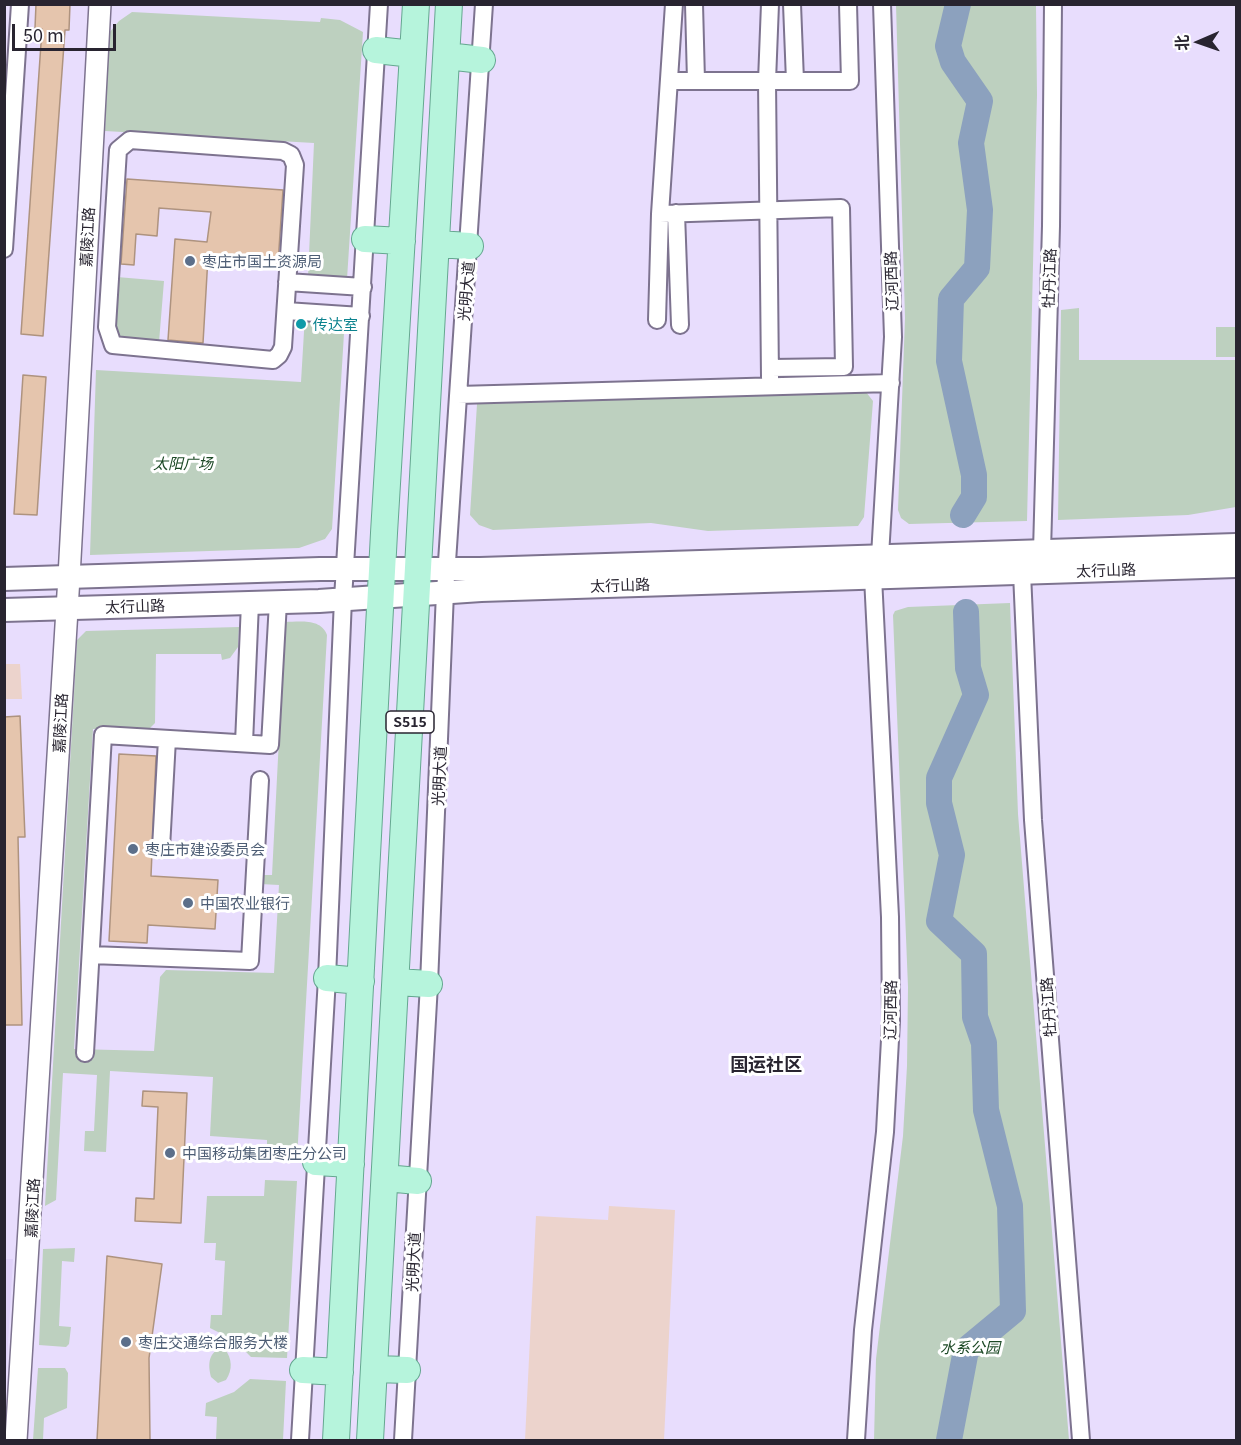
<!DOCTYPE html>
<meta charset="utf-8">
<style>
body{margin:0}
#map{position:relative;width:1241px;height:1445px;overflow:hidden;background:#e8ddfd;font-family:Georgia,"Noto Sans SC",serif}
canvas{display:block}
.frame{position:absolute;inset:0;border:6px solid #282430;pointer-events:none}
.north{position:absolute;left:1169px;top:12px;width:60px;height:60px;-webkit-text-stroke:4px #fff;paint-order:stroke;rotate:268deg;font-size:16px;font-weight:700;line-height:24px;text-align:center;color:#282430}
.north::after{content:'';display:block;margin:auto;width:21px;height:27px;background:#282430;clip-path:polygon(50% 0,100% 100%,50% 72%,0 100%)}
.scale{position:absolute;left:12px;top:24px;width:104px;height:27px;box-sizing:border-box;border:3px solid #282430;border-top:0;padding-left:8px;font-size:18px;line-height:21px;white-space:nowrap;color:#282430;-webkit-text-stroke:4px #fff;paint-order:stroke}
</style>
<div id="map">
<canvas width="1241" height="1445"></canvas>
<div class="frame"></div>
<div class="north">北</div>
<div class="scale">50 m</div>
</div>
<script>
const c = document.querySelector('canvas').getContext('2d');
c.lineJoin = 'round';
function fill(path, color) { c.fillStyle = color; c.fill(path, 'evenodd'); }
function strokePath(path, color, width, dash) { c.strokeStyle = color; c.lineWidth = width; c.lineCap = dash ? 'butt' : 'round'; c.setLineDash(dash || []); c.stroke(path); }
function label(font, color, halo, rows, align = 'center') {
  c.font = font + ' Georgia,"Noto Sans SC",serif'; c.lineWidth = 6; c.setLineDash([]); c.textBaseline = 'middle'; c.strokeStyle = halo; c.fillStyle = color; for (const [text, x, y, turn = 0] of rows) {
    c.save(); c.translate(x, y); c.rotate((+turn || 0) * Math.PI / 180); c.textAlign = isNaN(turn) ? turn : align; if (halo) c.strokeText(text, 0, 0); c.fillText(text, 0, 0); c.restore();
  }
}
const commercial = new Path2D(`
 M5,664H20L22,699H5Z
 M609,1206L675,1210L664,1440H525L536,1216L608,1220Z`);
const built = new Path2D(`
 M5,1259H13L5,1395L4,1259Z`);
const green = new Path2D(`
 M896,5H1036L1037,95L1027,521L909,524L901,518L898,510L905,318Z
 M132,12L320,22L321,18L340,20L363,32L347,279L308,277L314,143L105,131L109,33L119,21Z
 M117,277L164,281L159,342L119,339L114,324Z
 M1079,308V360H1236V507L1188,515L1058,520L1061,310Z
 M305,315L345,317L332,529L325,539L299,548L90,555L96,370L301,382Z
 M1216,327H1236V357H1216Z
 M866,392L873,401L864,517L858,526L708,531L651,523L493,530L479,525L470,515L477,404Z
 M1010,603L1018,814L1069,1440H874L876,1359L903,1136L907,1066L908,987L893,615L895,611L908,607Z
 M285,622C299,622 321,618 327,635L297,1159L267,1157V1140L210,1136L213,1077L110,1071L106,1152L84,1151L85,1131H94L97,1075L63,1073L56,1200L45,1206L77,640L86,631L239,627L238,647L230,658L222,660L221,654H156L155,723L148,730L93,729L74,1049L154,1051L160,977L166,970L274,973L279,885L260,884L261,875H272Z
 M265,1180L297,1181L287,1358L251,1357L234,1340L210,1328L211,1315H222L225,1261L215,1260L216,1243H204L207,1196H264Z
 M75,1248L74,1262L62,1261L59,1326L71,1327L69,1344L66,1347L39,1345L43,1249Z
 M220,1348L225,1349C232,1359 233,1369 226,1380L218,1383L211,1377C208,1365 208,1354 220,1348Z
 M38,1368H65L68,1373L67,1408L44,1418L43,1440H33Z
 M250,1379L286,1381L283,1440H216L217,1417L205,1416L206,1403L234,1392Z`);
const river = new Path2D(`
 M958,4L948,46L953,62L980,101L971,143L980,210L977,268L951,299L949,361L974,475V497L963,515
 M949,1440L966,1350L1013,1311L1010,1206L986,1110L984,1043L975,1017L974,954L939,921L952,855L939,803V778L976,695L968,668L966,612`);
const building = new Path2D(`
 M36,4H70L69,30H65L43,336L21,334L42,29L35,28Z
 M127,179L283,190L278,263L208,257L203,343L168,340L175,239L207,242L211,212L159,208L157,236L136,234L134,265L121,264Z
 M23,375L46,377L37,515L14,514Z
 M20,716L25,837H18L22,1025H4V717Z
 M119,754L156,756L151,876L218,880L215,929L148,925L147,943L109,941Z
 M143,1091L187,1093L181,1223L135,1221L136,1198L154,1199L158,1107L142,1106Z
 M107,1256L162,1264L149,1358L150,1440H97Z`);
const minor = new Path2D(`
 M694,4L696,81
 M770,4L767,81L770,378
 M792,4L795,81
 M670,81H850L848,4
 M130,140L283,151L291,155L295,165L283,347L279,355L273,360L113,345L107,327L118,150Z
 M676,213L680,325
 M660,214L841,208L844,367L771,368
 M4,249L20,4
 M287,282L363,287
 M286,311L361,316
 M657,320L660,214L674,4
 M458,395L891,383
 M1042,551L1051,226L1053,4
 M880,556L893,337L882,4
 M1022,573L1033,820L1081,1440
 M244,743L250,603
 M161,848L167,739
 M91,955L250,961L260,780
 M85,1053L103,735L270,745L278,602
 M300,1440L327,978L343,599L379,4
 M403,1440L429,984L445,592L484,4
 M856,1440L863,1330L885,1132L891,1021L890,917L873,577`);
const tertiary = new Path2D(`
 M16,1440L69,577L100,4`);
const secondary = new Path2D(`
 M4,579L320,569H480L1236,545
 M4,610L319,601L481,590L1236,566`);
const primary = new Path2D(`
 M376,50L413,54
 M447,56L482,60
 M365,239L402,241
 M436,244L470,246
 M327,978L361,981
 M396,982L429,984
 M316,1162L351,1164
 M385,1178L418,1181
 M374,1369L407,1370
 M303,1370L340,1372
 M336,1440L384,533L416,4
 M370,1440L449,4`);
const markers = [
 [190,261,6,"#5c6f8a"],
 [301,324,6,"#0f9aa8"],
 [133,849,6,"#5c6f8a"],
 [188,903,6,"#5c6f8a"],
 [170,1153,6,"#5c6f8a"],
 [126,1342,6,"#5c6f8a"]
];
const shields = [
 [410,722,48]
];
const shieldNames = [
 ["S515",410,722]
];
const streetNames = [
 ["嘉陵江路",87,237,-87],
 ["牡丹江路",1049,278,-88],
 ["辽河西路",891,281,-92],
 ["光明大道",466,291,-85],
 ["太行山路",1106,570,-2],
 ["太行山路",620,585,-2],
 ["太行山路",135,606,-2],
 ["嘉陵江路",60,723,-87],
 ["光明大道",439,776,-87],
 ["牡丹江路",1048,1007,-94],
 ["辽河西路",890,1010,-89],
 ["嘉陵江路",32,1208,-87],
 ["光明大道",413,1262,-87]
];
const serviceNames = [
 ["枣庄市国土资源局",202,261],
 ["枣庄市建设委员会",145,849],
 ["中国农业银行",200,903],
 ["中国移动集团枣庄分公司",182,1153],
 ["枣庄交通综合服务大楼",138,1342]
];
const cultureNames = [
 ["传达室",313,324]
];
const parkNames = [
 ["太阳广场",183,463],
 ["水系公园",970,1347]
];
const quarterNames = [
 ["国运社区",766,1064]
];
fill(commercial, '#ecd3cc');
fill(built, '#e0d2f9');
fill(green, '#bdd0bf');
strokePath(river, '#8ca1be', 26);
fill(building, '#e5c5ad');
strokePath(building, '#ae937f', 1.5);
strokePath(minor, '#7d738f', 20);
strokePath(tertiary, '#7d738f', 24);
strokePath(secondary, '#7d738f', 26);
strokePath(primary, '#65a790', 28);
strokePath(minor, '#fff', 16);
strokePath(tertiary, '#fff', 21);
strokePath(secondary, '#fff', 22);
strokePath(primary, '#b6f4dc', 26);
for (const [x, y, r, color] of markers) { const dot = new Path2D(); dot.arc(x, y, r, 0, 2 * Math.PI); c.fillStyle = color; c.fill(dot); strokePath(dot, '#fff', 2); }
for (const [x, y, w] of shields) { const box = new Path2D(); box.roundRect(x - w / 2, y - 11, w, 22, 4.5); c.fillStyle = '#fff'; c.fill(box); strokePath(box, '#282430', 1.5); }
label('bold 14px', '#282430', null, shieldNames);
label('15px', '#282430', '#fff', streetNames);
label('15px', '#4e5e75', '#fff', serviceNames, 'left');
label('15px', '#0d838f', '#fff', cultureNames, 'left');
label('italic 15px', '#1b4824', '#fff', parkNames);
label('bold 18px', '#282430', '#fff', quarterNames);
</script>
